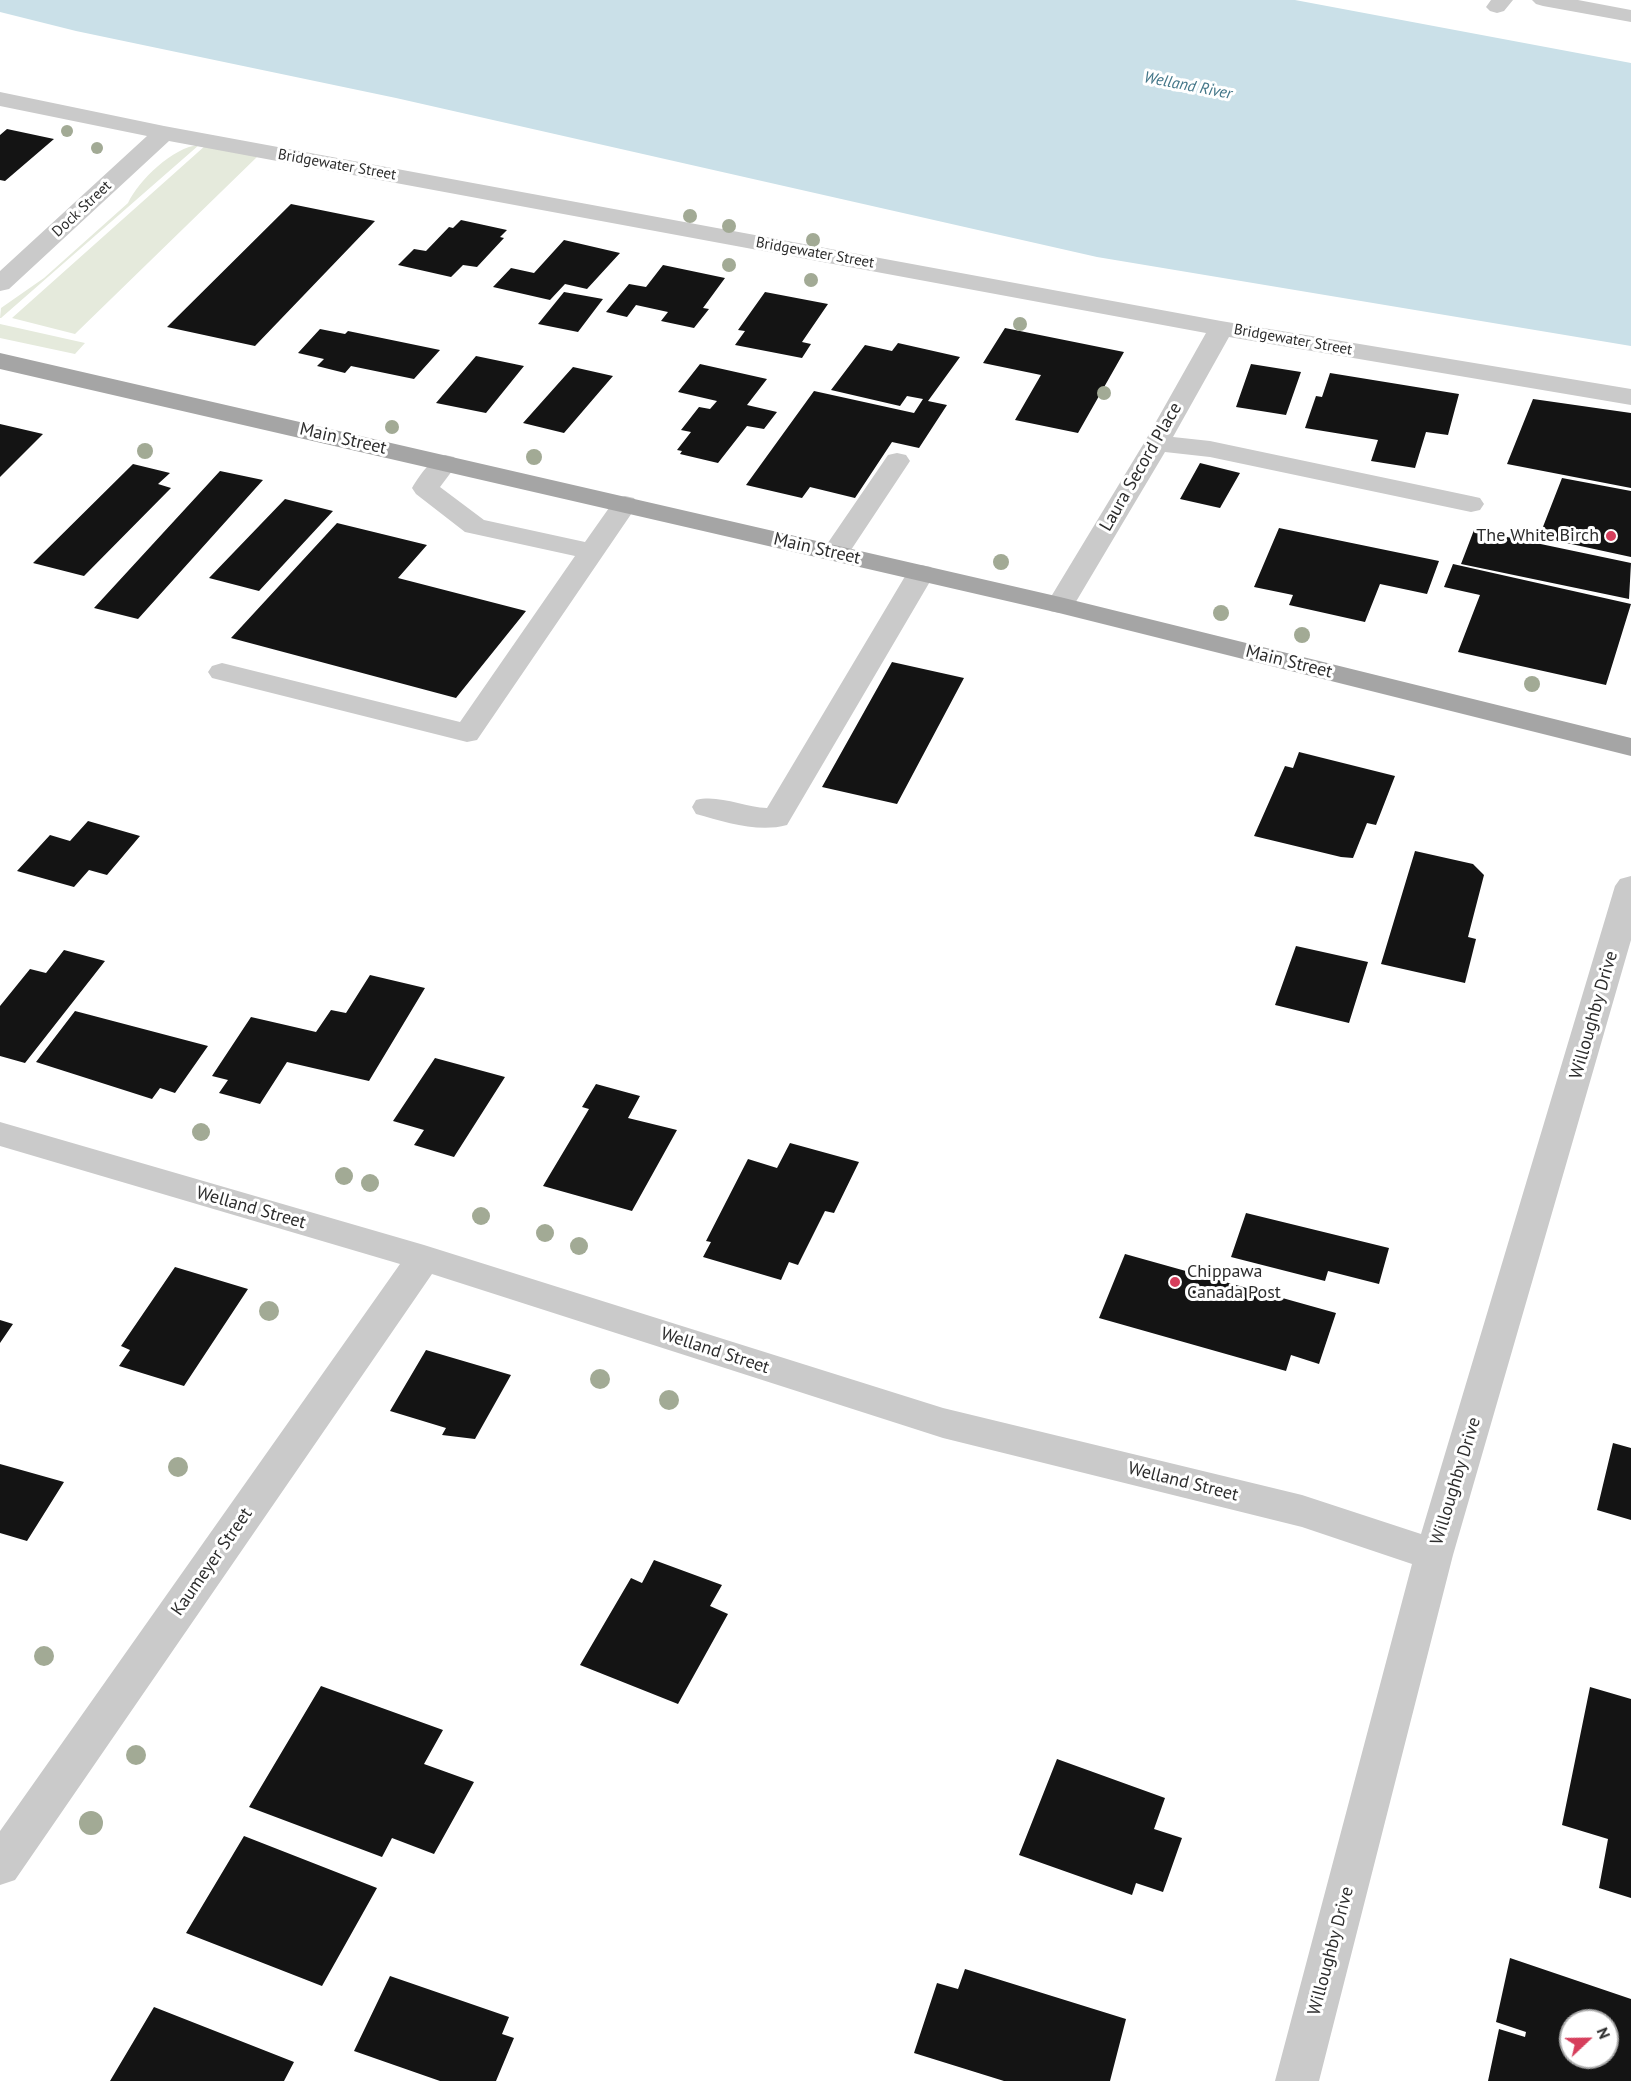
<!DOCTYPE html>
<style>
body{margin:0}
#map{position:relative;width:1631px;height:2081px;overflow:hidden;background:#fff;font-family:"PT Sans",sans-serif}
canvas{display:block}
.north{position:absolute;left:1559px;top:2009px;width:60px;height:60px;box-sizing:border-box;background:#fff;border:2px solid #ababab;border-radius:50%;rotate:68deg;font-size:16px;font-weight:700;line-height:24px;text-align:center;color:#2d2d2d}
.north::after{content:'';display:block;margin:auto;width:21px;height:27px;background:#d63e5c;clip-path:polygon(50% 0,100% 100%,50% 72%,0 100%)}
</style>
<div id="map">
<canvas width="1631" height="2081"></canvas>
<div class="north">N</div>
</div>
<script>
const c = document.querySelector('canvas').getContext('2d');
c.lineJoin = 'round';
function fill(path, color) { c.fillStyle = color; c.fill(path, 'evenodd'); }
function strokePath(path, color, width, dash) { c.strokeStyle = color; c.lineWidth = width; c.lineCap = dash ? 'butt' : 'round'; c.setLineDash(dash || []); c.stroke(path); }
function label(font, color, halo, rows, align = 'center') {
  c.font = font + ' "PT Sans",sans-serif'; c.lineWidth = 6; c.setLineDash([]); c.textBaseline = 'middle'; c.strokeStyle = halo; c.fillStyle = color; for (const [text, x, y, turn = 0] of rows) {
    c.save(); c.translate(x, y); c.rotate((+turn || 0) * Math.PI / 180); c.textAlign = isNaN(turn) ? turn : align; if (halo) c.strokeText(text, 0, 0); c.fillText(text, 0, 0); c.restore();
  }
}
const green = new Path2D(`
 M199,145L1,318H0L1,308L44,278L128,203C139,180 173,147 199,145Z
 M206,145L258,156L75,334L12,318Z
 M0,324L85,343L75,354L0,338Z`);
const water = new Path2D(`
 M0,0H1295L1631,63V346L1097,257L396,98L76,31L0,12Z`);
const building = new Path2D(`
 M7,129L54,139L5,181L0,180V135Z
 M291,204L375,221L255,346L167,327Z
 M461,220L507,230L500,237L504,238L477,267L463,265L451,277L398,265L414,249L426,251L449,227L453,228Z
 M564,240L620,253L587,289L565,284L550,300L493,287L511,268L534,273Z
 M663,265L725,278L703,308L709,309L694,328L661,321L668,312L636,305L627,317L606,312L629,284L646,287Z
 M564,292L603,299L578,332L538,324Z
 M765,292L828,304L802,342L811,344L802,358L735,345L745,331L738,330Z
 M1005,328L1124,352L1078,433L1015,420L1041,375L983,363Z
 M320,329L345,334L348,331L440,350L414,379L351,366L345,373L317,366L324,359L298,353Z
 M898,343L960,357L928,401L947,405L919,448L892,442L855,498L810,487L802,498L746,485L814,391L914,413L923,399L907,396L900,406L831,390L865,345L892,351Z
 M476,356L524,366L486,413L436,403Z
 M700,364L767,379L747,405L777,412L764,429L747,426L718,463L680,454L682,451L677,450L691,432L681,430L699,407L710,409L717,401L678,392Z
 M1251,364L1301,372L1286,415L1236,407Z
 M573,367L613,376L564,433L523,423Z
 M1330,373L1459,394L1448,435L1426,432L1415,468L1371,461L1378,440L1305,428L1316,396L1322,397Z
 M1533,399L1631,413V488L1507,464Z
 M0,424L43,434L0,477Z
 M1200,463L1240,473L1220,508L1180,499Z
 M133,464L170,473L158,484L171,488L84,576L33,563Z
 M220,471L263,480L138,619L94,608Z
 M1562,478L1631,491V557L1539,537Z
 M285,499L333,511L259,591L209,578Z
 M337,523L427,545L398,578L526,611L456,698L231,638Z
 M1279,528L1439,561L1427,594L1380,584L1365,622L1289,605L1293,595L1254,587Z
 M1474,530L1631,563L1629,599L1461,564Z
 M1453,564L1631,604L1606,685L1458,652L1480,595L1444,587Z
 M892,662L964,678L897,804L822,787Z
 M1299,752L1395,776L1376,825L1367,823L1353,858L1341,857L1254,836L1285,766L1293,768Z
 M88,821L140,836L107,875L89,870L74,887L17,871L50,835L70,841Z
 M1415,851L1473,864L1484,875L1468,937L1476,939L1465,983L1381,964Z
 M1296,946L1368,962L1349,1023L1275,1005Z
 M64,950L105,961L25,1063L0,1056V1006L30,969L46,973Z
 M370,975L425,988L369,1081L287,1062L260,1104L219,1093L228,1080L212,1076L251,1017L316,1032L331,1010L346,1013Z
 M75,1011L208,1046L175,1093L160,1088L152,1099L36,1062Z
 M435,1058L505,1077L454,1157L414,1145L424,1130L393,1121Z
 M596,1084L640,1096L628,1118L677,1130L632,1211L543,1186L589,1109L582,1107Z
 M790,1143L859,1162L834,1213L825,1211L798,1265L789,1262L781,1280L703,1257L711,1242L706,1241L748,1159L777,1168Z
 M1246,1213L1389,1248L1379,1284L1328,1271L1325,1281L1231,1257Z
 M1125,1254L1336,1313L1319,1364L1291,1355L1286,1371L1099,1318Z
 M175,1267L248,1289L184,1386L119,1366L130,1350L121,1346Z
 M0,1320L13,1324L0,1343Z
 M426,1350L511,1375L475,1439L442,1435L446,1428L390,1411Z
 M1613,1443L1631,1448V1520L1597,1510Z
 M0,1464L64,1482L27,1541L0,1533Z
 M654,1560L722,1585L710,1606L728,1614L678,1704L580,1665L631,1578L642,1583Z
 M321,1686L443,1730L424,1764L474,1782L434,1854L392,1838L382,1857L249,1807Z
 M1590,1687L1631,1699V1898L1599,1888L1608,1839L1562,1825Z
 M1057,1759L1165,1798L1154,1829L1182,1838L1163,1892L1136,1883L1132,1895L1019,1855Z
 M244,1836L377,1888L322,1986L186,1933Z
 M1510,1958L1631,1999V2081H1488L1499,2029L1525,2037L1526,2032L1496,2022ZM1571,2021H1607V2057H1571Z
 M965,1969L1126,2019L1110,2081H1004L914,2053L937,1983L958,1989Z
 M390,1976L509,2017L502,2034L514,2038L496,2081H440L354,2051Z
 M154,2007L294,2062L284,2081H110Z`);
const minor = new Path2D(`
 M1491,0H1513L1504,11L1497,13L1490,11L1486,7Z
 M1532,0H1578L1631,10V22L1543,6L1536,4Z
 M0,92L164,126L1221,321L1631,389V405L1229,337L1173,437L1210,441L1471,496L1480,498L1484,504L1480,510L1471,512L1210,457L1165,452L1074,605L1070,611L1060,613L1050,611L1046,605L1144,443L1206,333L169,141L9,289L0,291V271L147,136L0,106Z
 M897,453L906,455L910,461L849,553L845,559L835,561L825,559L821,553L888,455Z
 M445,455L454,457L458,463L440,487L484,520L585,542L616,498L625,496L634,498L638,504L477,740L467,742L212,678L208,672L212,666L222,663L460,722L575,556L465,532L416,494L412,488C420,475 430,459 445,455Z
 M921,565L931,567L935,573L787,825C758,833 725,822 696,814L692,807L696,800C718,794 744,807 767,808L907,573L911,567Z
 M1631,876V940L1453,1555L1319,2081H1275L1412,1564L1302,1527L943,1438L432,1274L15,1880L0,1885V1831L400,1264L0,1146V1122L424,1245L943,1408L1302,1495L1421,1534L1615,886L1620,879Z`);
const major = new Path2D(`
 M0,353L1060,597L1631,738V756L1059,613L0,369Z`);
const trees = [
 [67,131,6],
 [97,148,6],
 [690,216,7],
 [729,226,7],
 [813,240,7],
 [729,265,7],
 [811,280,7],
 [1020,324,7],
 [1104,393,7],
 [392,427,7],
 [145,451,8],
 [534,457,8],
 [1001,562,8],
 [1221,613,8],
 [1302,635,8],
 [1532,684,8],
 [201,1132,9],
 [344,1176,9],
 [370,1183,9],
 [481,1216,9],
 [545,1233,9],
 [579,1246,9],
 [269,1311,10],
 [600,1379,10],
 [669,1400,10],
 [178,1467,10],
 [44,1656,10],
 [136,1755,10],
 [91,1823,12]
];
const markers = [
 [1611,536,6,"#d63e5c"],
 [1175,1282,6,"#d63e5c"]
];
const farStreetnames = [
 ["Bridgewater Street",337,165,10],
 ["Dock Street",82,209,-43],
 ["Bridgewater Street",815,253,10],
 ["Bridgewater Street",1293,340,10]
];
const farWaternames = [
 ["Welland River",1188,86,11]
];
const streetNames = [
 ["Main Street",343,439,13],
 ["Laura Secord Place",1141,467,-60],
 ["Main Street",817,549,13],
 ["Main Street",1289,662,14],
 ["Willoughby Drive",1594,1015,-74],
 ["Welland Street",251,1208,16],
 ["Welland Street",715,1351,18],
 ["Willoughby Drive",1456,1481,-73],
 ["Welland Street",1183,1482,14],
 ["Kaumeyer Street",212,1562,-55],
 ["Willoughby Drive",1331,1951,-75]
];
const poiNames = [
 ["The White Birch",1599,536],
 ["Chippawa",1187,1272,"left"],
 ["Canada Post",1187,1293,"left"]
];
fill(green, '#e5eadc');
fill(water, '#cae0e8');
fill(building, '#141414');
fill(minor, '#cacaca');
fill(major, '#a5a5a5');
c.fillStyle = '#a2aa95';
for (const [x, y, r] of trees) { c.beginPath(); c.arc(x, y, r, 0, 2 * Math.PI); c.fill(); }
for (const [x, y, r, color] of markers) { const dot = new Path2D(); dot.arc(x, y, r, 0, 2 * Math.PI); c.fillStyle = color; c.fill(dot); strokePath(dot, '#fff', 2); }
label('15px', '#2d2d2d', '#fff', farStreetnames);
label('italic 16px', '#437688', '#fff', farWaternames);
label('18px', '#2d2d2d', '#fff', streetNames);
label('18px', '#2d2d2d', '#fff', poiNames, 'right');
</script>
